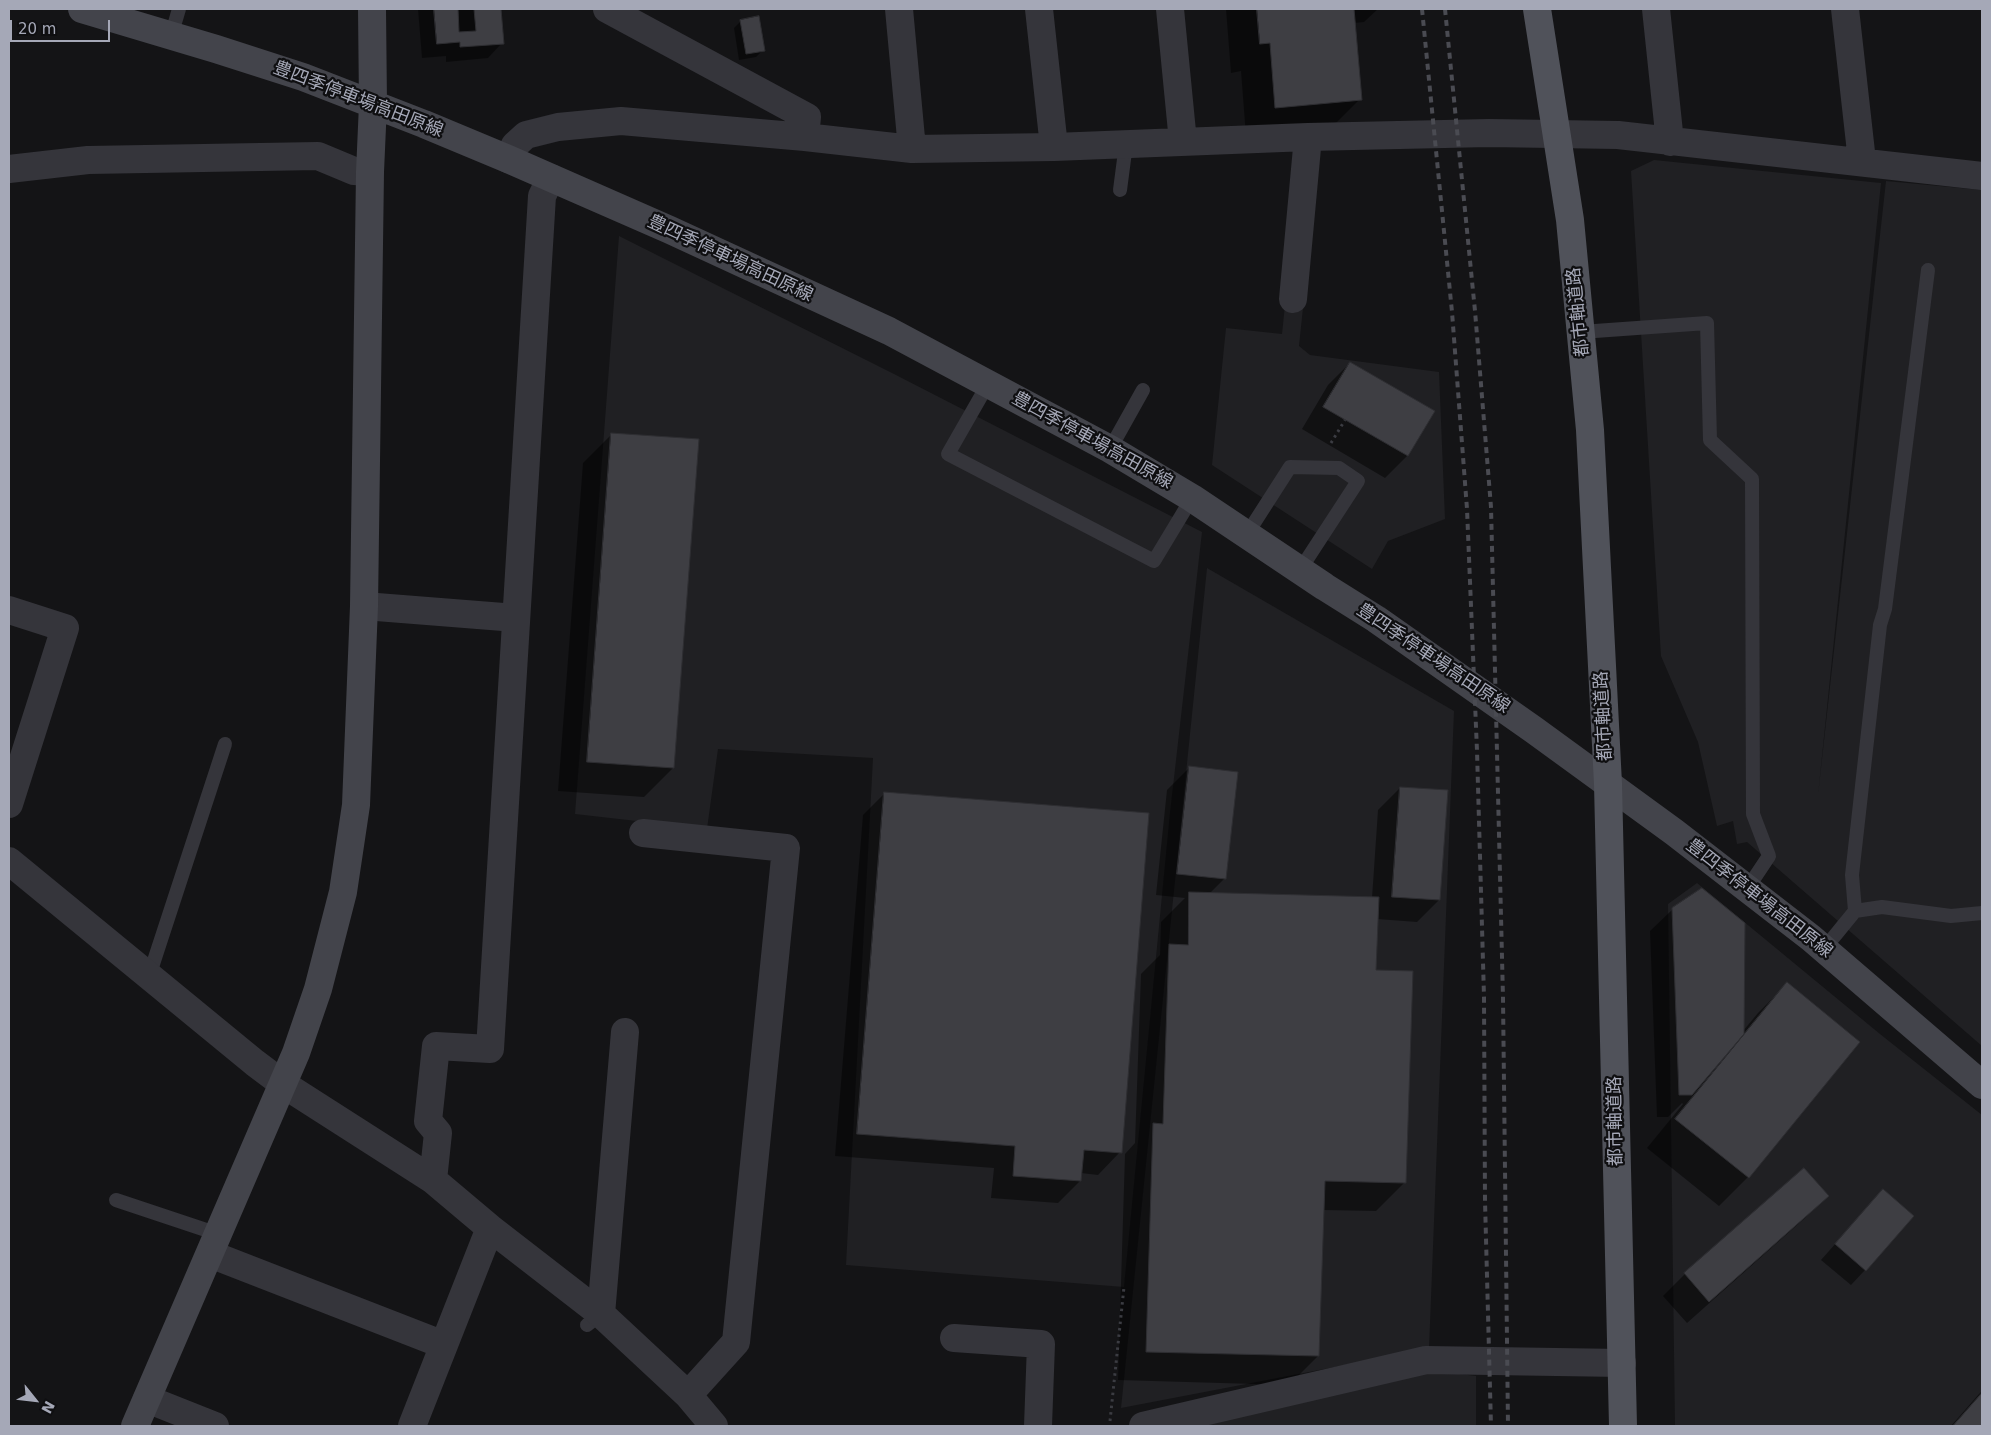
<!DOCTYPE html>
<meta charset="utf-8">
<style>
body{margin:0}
#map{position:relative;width:1991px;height:1435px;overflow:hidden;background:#141416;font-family:"DejaVu Sans",sans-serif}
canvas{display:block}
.frame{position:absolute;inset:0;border:10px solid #a5a8b7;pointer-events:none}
.north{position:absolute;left:10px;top:1375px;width:50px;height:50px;-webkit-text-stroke:4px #0f0f11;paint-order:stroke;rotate:119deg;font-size:14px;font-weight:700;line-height:20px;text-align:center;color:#a5a8b7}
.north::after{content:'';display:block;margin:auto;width:18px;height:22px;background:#a5a8b7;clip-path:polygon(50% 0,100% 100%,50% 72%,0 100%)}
.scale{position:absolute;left:10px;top:20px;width:100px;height:22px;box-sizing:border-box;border:2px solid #a5a8b7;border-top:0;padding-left:6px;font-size:15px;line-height:18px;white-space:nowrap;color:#a5a8b7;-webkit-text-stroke:4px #0f0f11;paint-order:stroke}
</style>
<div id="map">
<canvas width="1991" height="1435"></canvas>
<div class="frame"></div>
<div class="north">N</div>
<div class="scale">20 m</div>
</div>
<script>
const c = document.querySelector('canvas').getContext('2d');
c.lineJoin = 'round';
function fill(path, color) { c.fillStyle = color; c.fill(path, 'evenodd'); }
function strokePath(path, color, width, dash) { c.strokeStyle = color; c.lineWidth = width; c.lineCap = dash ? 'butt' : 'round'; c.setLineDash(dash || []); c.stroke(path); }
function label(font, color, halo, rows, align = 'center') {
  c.font = font + ' "DejaVu Sans","Noto Sans JP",sans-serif'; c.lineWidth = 4.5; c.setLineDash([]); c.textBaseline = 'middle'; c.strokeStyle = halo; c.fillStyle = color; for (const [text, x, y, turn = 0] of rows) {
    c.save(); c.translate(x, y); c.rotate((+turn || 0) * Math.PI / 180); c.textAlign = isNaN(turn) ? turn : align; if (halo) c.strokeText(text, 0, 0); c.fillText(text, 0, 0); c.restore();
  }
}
const built = new Path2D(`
 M1654,160L1881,183L1818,795L1886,181L1982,190V1046L1747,842L1737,844L1733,821L1717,826L1698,742L1661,656L1631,171Z
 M619,236L894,374L1202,532L1170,813L1124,1287L846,1265L873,758L718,749L707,829L575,814Z
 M1285,305L1303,308L1299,346L1310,355L1439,372L1445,519L1388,541L1372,569L1212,465L1226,328L1282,334Z
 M1207,568L1454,711L1429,1349L1121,1408Z
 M1697,883L1880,1034L1982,1115V1426H1675L1668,904Z
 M1428,1370L1476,1376V1426H1195Z`);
const shadow = new Path2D(`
 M418,9H499L502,43L488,58L446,62V56L422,58Z
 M1226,9H1378L1364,22L1354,23L1360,99L1331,128L1246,136L1241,71L1231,73Z
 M741,21L763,50L756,57L739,60L734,28Z
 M1350,363L1433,412L1407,456L1385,478L1302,429L1328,385Z
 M612,434L673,768L644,797L558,791L583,463Z
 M1190,767L1225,878L1209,894L1372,898L1378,810L1400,788L1439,900L1417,922L1377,919L1375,971L1405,1182L1376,1211L1322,1210L1318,1356L1289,1385L1118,1380L1125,1154L1135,1143L1141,974L1160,955L1161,922L1185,898L1156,895L1167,790Z
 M885,793L1120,1152L1098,1175L1081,1173L1080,1181L1058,1203L991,1198L994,1168L835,1156L863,815Z
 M1673,909L1743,1031L1758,1013L1787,984L1858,1042L1748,1177L1719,1206L1647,1148L1683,1104L1682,1103L1668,1117H1657L1650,931Z
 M1883,1190L1865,1270L1851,1285L1821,1260Z
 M1827,1196L1805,1218L1687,1323L1663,1296L1685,1274Z
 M1982,1391V1426H1951L1979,1394Z`);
const building = new Path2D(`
 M434,9H458L459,32L476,31L474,9H501L504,44L460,47V42L437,44Z
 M1257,9H1354L1362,100L1275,108L1270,43L1260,44Z
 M759,16L765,51L746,54L740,20Z
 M1350,362L1435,411L1408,456L1323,407Z
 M611,433L699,439L674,768L587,762Z
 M1189,766L1238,772L1226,879L1177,874Z
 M1400,787L1448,790L1440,900L1392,897Z
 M884,792L1149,813L1122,1153L1084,1150L1081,1181L1013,1176L1015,1146L857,1134Z
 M1702,888L1745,923L1744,1034L1692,1095H1679L1672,908Z
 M1189,892L1379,897L1376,970L1413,971L1406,1183L1325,1181L1319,1356L1146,1352L1153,1123L1163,1124L1169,944L1188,945Z
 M1787,982L1860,1042L1749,1178L1675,1119Z
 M1804,1168L1829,1196L1709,1302L1684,1273Z
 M1883,1189L1914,1216L1866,1271L1835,1244Z
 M1982,1393V1426H1953Z`);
const path = new Path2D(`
 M1331,443L1345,420
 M1110,1421L1124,1287`);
const lane = new Path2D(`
 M171,36L179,9
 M1120,190L1126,144
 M1581,332L1707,323L1710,440L1752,479L1753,814L1769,856L1747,889
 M988,384L948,454L1154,561L1192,498
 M1110,449L1143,390
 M1247,534L1290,467L1339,468L1358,481L1300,570
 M1855,911L1852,875L1880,625L1885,609L1928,270
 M1824,949L1855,911L1882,907L1951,916L1982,913
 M146,974L153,964L225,744
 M116,1200L218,1234
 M587,1325L601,1314`);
const street = new Path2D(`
 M607,9L807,117L805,137
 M1039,9L1054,147
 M1170,9L1183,142
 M1656,9L1670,142
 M1845,9L1862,161
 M912,149L1054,147L1308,137L1489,133L1618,135L1982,176
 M508,159L515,145L526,135L558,127L621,121L805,137L912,149L899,9
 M9,169L88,160L318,156L354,171L370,172
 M1293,299L1308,137
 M364,606L516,618
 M9,610L65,628L9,804
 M643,833L786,848L736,1342L688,1395
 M9,861L255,1063L283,1084L433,1180L490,1228L601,1314L688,1395L714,1426
 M433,1180L438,1133L428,1121L436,1046L490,1049L542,196L551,178
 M210,1254L444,1345
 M601,1314L625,1032
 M954,1338L1041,1344L1038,1426
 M147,1399L215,1426
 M412,1426L490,1228
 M1143,1426L1426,1360L1622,1363`);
const secondary = new Path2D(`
 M82,9L216,49L303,77L424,124L508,159L670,230L889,331L1110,449L1192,498L1325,587L1376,619L1534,730L1674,832L1811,938L1982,1085
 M135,1426L296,1053L318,989L343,892L356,805L364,606L370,172L373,104L372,9`);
const primary = new Path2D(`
 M1537,9L1570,220L1590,430L1608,784L1623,1426`);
const rail = new Path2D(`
 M1422,9L1452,312L1467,509L1477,751L1484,997L1485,1201L1491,1426
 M1445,9L1475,311L1491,507L1503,998L1508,1426`);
const streetNames = [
 ["豊四季停車場高田原線",358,100,21],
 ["豊四季停車場高田原線",730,259,25],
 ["都市軸道路",1579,312,-96],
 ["豊四季停車場高田原線",1092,441,29],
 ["豊四季停車場高田原線",1433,659,34],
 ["都市軸道路",1604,716,-93],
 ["豊四季停車場高田原線",1759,899,38],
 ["都市軸道路",1616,1121,-91]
];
fill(built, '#202023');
fill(shadow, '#0007');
fill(building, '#3e3e43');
strokePath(building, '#2e2e32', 1);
strokePath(path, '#3b3c42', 3, [2.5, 4]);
strokePath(lane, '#35353b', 14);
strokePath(street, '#35353b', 28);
strokePath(secondary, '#43444b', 28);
strokePath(primary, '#50525a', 28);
strokePath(rail, '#4a4b52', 4, [6, 5]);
label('18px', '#a5a8b7', '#0f0f11', streetNames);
</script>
